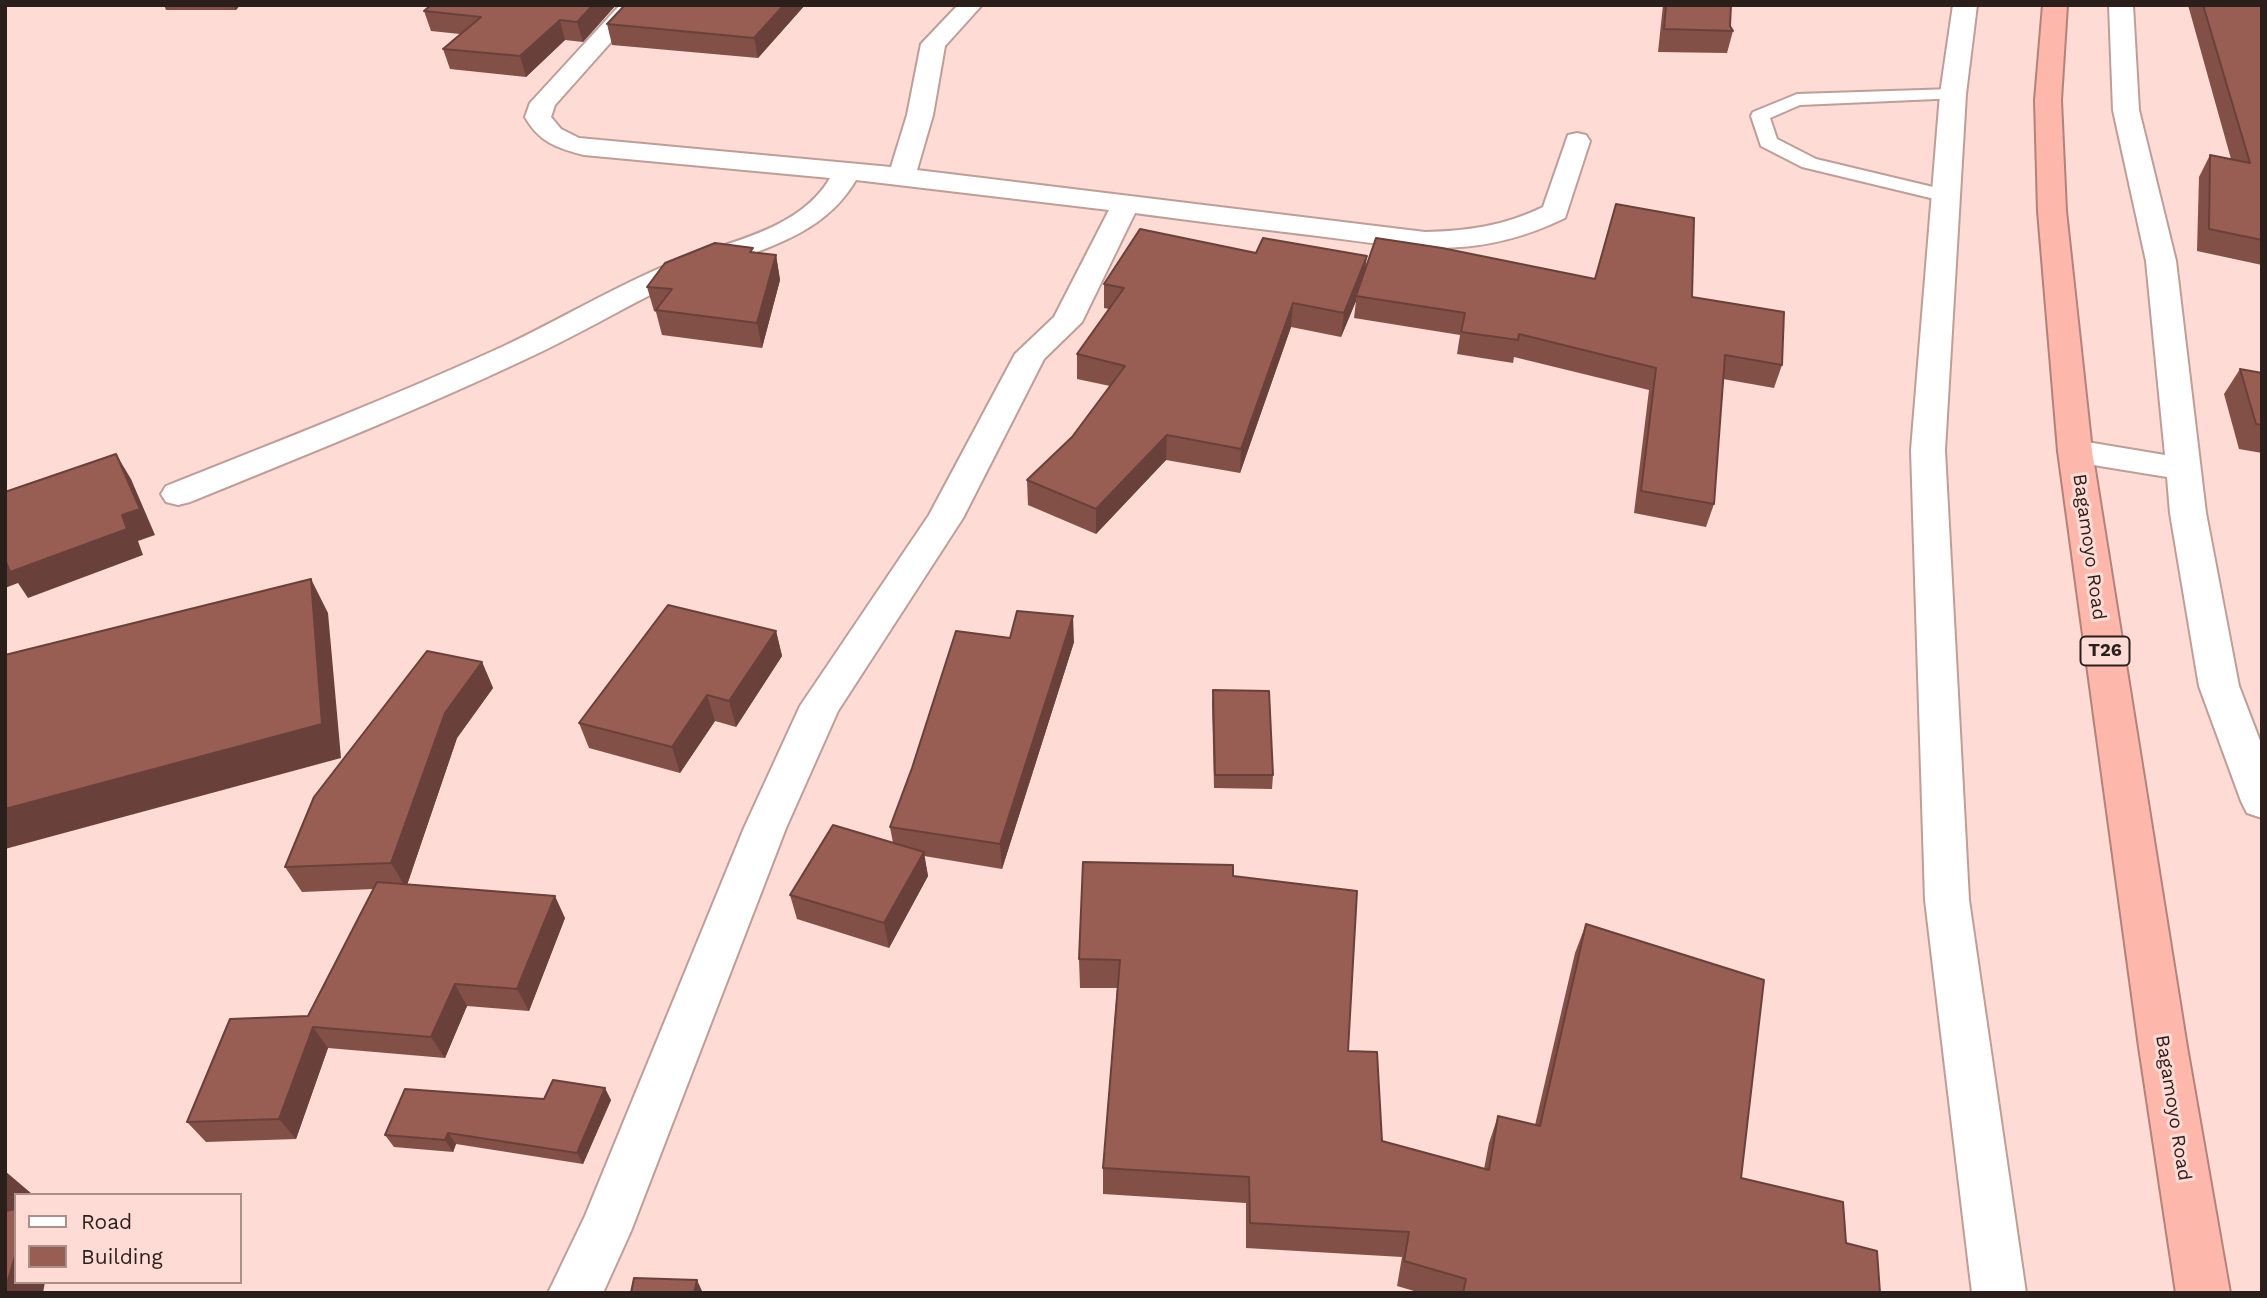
<!DOCTYPE html>
<style>
body{margin:0}
#map{position:relative;width:2267px;height:1298px;overflow:hidden;background:#fedbd4;font-family:"Work Sans",sans-serif}
canvas{display:block}
.frame{position:absolute;inset:0;border:7px solid #2b1f1c;pointer-events:none}
.legend{position:absolute;left:14px;top:1193px;width:228px;height:91px;box-sizing:border-box;background:#fedbd4;border:2px solid #aa908a;margin:0;padding:9px 12px;list-style:none;font-size:21px;color:#2b1f1c}
.legend li{display:flex;align-items:center;gap:14px;height:35px}
.legend b{width:35px;border:2px solid #aa908a}
</style>
<div id="map">
<canvas width="2267" height="1298"></canvas>
<div class="frame"></div>
<ul class="legend">
<li><b style="height:9px;background:#fff"></b>Road</li>
<li><b style="height:19px;background:#985d53"></b>Building</li>
</ul>
</div>
<script>
const c = document.querySelector('canvas').getContext('2d');
c.lineJoin = 'round';
function strokePath(path, color, width, dash) { c.strokeStyle = color; c.lineWidth = width; c.lineCap = dash ? 'butt' : 'round'; c.setLineDash(dash || []); c.stroke(path); }
function fill(path, color) { c.fillStyle = color; c.fill(path, 'evenodd'); }
function label(font, color, halo, rows, align = 'center') {
  c.font = font + ' "Work Sans",sans-serif'; c.lineWidth = 6; c.setLineDash([]); c.textBaseline = 'middle'; c.strokeStyle = halo; c.fillStyle = color; for (const [text, x, y, turn = 0] of rows) {
    c.save(); c.translate(x, y); c.rotate((+turn || 0) * Math.PI / 180); c.textAlign = isNaN(turn) ? turn : align; if (halo) c.strokeText(text, 0, 0); c.fillText(text, 0, 0); c.restore();
  }
}
const lane = new Path2D(`
 M1953,89L1962,94L1959,98L1800,105L1770,118L1777,139L1816,159L1954,192L1957,196L1954,200L1947,202L1802,167L1761,146L1751,116L1753,112L1797,94Z`);
const street = new Path2D(`
 M620,5H644L555,105L551,117L561,129L579,138L891,167L907,115L921,44L958,5H982L945,46L933,115L917,170L1425,232C1468,231 1504,226 1543,207L1568,135L1577,133L1586,135L1590,141L1565,218C1472,263 1407,247 1310,235C1252,228 1193,221 1135,213L1082,322L1044,359L963,518L838,711L786,828L631,1231L603,1293H548L585,1216L744,828L800,706L929,515L1015,354L1054,317L1109,210L856,180C817,247 736,253 672,284C623,308 576,336 526,359C416,411 303,456 190,502L178,505L166,502L161,494L166,486C279,441 393,397 504,346C557,321 607,291 660,268C716,243 797,235 830,178L584,155C557,148 539,142 525,117L530,103Z
 M1953,5H1977L1966,94L1945,450L1969,900L2026,1293H1972L1925,900L1911,450L1940,94Z
 M2109,5H2133L2139,110L2176,261L2206,513L2239,686L2262,746V818L2247,813L2241,801L2199,686L2170,513L2167,477L2075,462L2063,459L2058,451L2063,443L2075,440L2165,455L2146,261L2113,110Z`);
const highway = new Path2D(`
 M2043,5H2067L2061,100L2066,211L2092,451L2187,1047L2230,1293H2176L2139,1047L2058,451L2038,211L2035,100Z`);
const wall = new Path2D(`
 M164,5H240L236,10H166Z
 M616,5L583,42L565,40L526,77L450,69L443,49L460,34L431,31L424,11Z
 M805,5L758,58L612,45L607,24Z
 M1663,5H1731L1730,26L1733,31L1727,53L1658,52Z
 M2188,5H2262V265L2197,251L2199,177L2210,155L2231,159Z
 M754,253L776,255L780,280L762,348L662,335L656,312L654,311L647,287Z
 M1256,253L1366,270L1595,279L1692,297L1782,365L1774,388L1723,379L1714,504L1706,527L1634,513L1649,390L1514,357L1513,363L1457,354L1460,335L1354,318L1356,301L1341,337L1291,327L1240,473L1166,460L1096,534L1028,505L1027,480L1072,437L1110,386L1077,379V354L1109,309L1104,308V284Z
 M2240,369L2262,373V453L2239,449L2224,394Z
 M776,631L782,656L736,727L715,721L680,773L589,748L579,723Z
 M1010,638L1074,642L1002,869L924,856L928,876L889,948L797,919L790,895L893,843L890,827Z
 M482,662L493,688L457,738L407,885L565,918L529,1011L467,1006L445,1058L328,1048L296,1139L206,1142L187,1122L308,1016L374,889L302,892L285,867Z
 M1213,690L1273,775L1272,789L1214,788L1212,703Z
 M1233,876L1348,1051L1382,1141L1484,1169L1489,1143L1498,1116L1535,1125L1575,953L1586,924L1741,1178L1846,1243L1880,1293H1421L1397,1286L1402,1257L1246,1248V1203L1103,1194V1168L1117,988H1080L1079,959Z
 M544,1099L611,1100L583,1164L456,1144L453,1152L394,1147L385,1135Z`);
const shadedWall = new Path2D(`
 M233,5H240L236,10Z
 M593,5H616L583,42L577,22Z
 M784,5H805L758,58L754,38Z
 M560,20L565,40L526,77L520,56Z
 M776,255L780,280L762,348L757,323Z
 M1367,256L1364,280L1356,296V301L1341,337L1344,313Z
 M1293,303L1291,327L1240,473L1241,449Z
 M1167,435L1166,460L1096,534V509Z
 M116,454L131,479L155,535L138,541L143,555L28,598L18,583L5,588V558Z
 M311,579L328,613L341,758L5,849V809Z
 M1073,616L1074,642L1002,869L1000,844Z
 M776,631L782,656L736,727L729,701Z
 M482,662L493,688L457,738L406,888L391,863L445,713Z
 M707,695L715,721L680,773L672,747Z
 M924,852L928,876L889,948L884,923Z
 M555,896L565,918L529,1011L517,989Z
 M455,984L467,1006L445,1058L431,1037Z
 M313,1027L328,1048L296,1139L279,1119Z
 M605,1088L611,1100L583,1164L577,1153Z
 M448,1133L456,1144L453,1152L445,1140Z
 M5,1171L32,1194V1195H16V1236L5,1228Z
 M16,1252V1282H45L43,1293H5Z
 M697,1280L702,1291V1293H694Z`);
const building = new Path2D(`
 M431,5H593L577,22L560,20L520,56L443,49L481,17L424,11Z
 M625,5H784L754,38L607,24Z
 M1666,5H1731L1730,26L1733,31L1664,29Z
 M2203,5H2262V240L2209,229L2210,155L2250,163Z
 M1616,204L1694,218L1692,297L1784,312L1782,365L1725,355L1714,504L1641,491L1656,368L1519,334L1518,340L1461,332L1465,313L1356,296L1376,238L1442,248L1595,279Z
 M1140,229L1256,253L1263,238L1367,256L1344,313L1293,303L1241,449L1167,435L1096,509L1027,480L1072,437L1125,366L1077,354L1124,288L1104,284Z
 M715,243L753,248L750,252L776,255L757,323L656,310L672,289L647,287L665,263Z
 M2240,369L2262,373V425L2256,424Z
 M116,454L140,509L122,515L127,529L10,572L5,559V492Z
 M311,579L322,724L5,809V655Z
 M668,605L776,631L729,701L707,695L672,747L579,723Z
 M1017,611L1073,616L1000,844L890,827L912,768L956,631L1010,638Z
 M427,651L482,662L445,713L391,863L285,867L314,797Z
 M1213,690L1269,691L1273,775H1215Z
 M833,825L924,852L884,923L790,895Z
 M1083,862L1233,865V876L1357,891L1348,1051L1377,1052L1382,1141L1489,1170L1498,1116L1540,1126L1586,924L1764,980L1741,1178L1843,1202L1846,1243L1877,1251L1880,1293H1463L1466,1279L1404,1261L1409,1232L1250,1223L1249,1177L1103,1168L1120,960L1079,959Z
 M377,882L555,896L517,989L455,984L431,1037L313,1027L279,1119L187,1122L230,1019L308,1016Z
 M553,1080L605,1088L577,1153L448,1133L445,1140L385,1135L405,1089L544,1099Z
 M16,1209V1252L5,1291V1211Z
 M634,1278L697,1280L694,1293H631Z`);
const shields = [
 [2105,651,49]
];
const shieldNames = [
 ["T26",2105,651]
];
const streetNames = [
 ["Bagamoyo Road",2089,547,82],
 ["Bagamoyo Road",2173,1108,81]
];
strokePath(lane, '#bf9e98', 4);
strokePath(street, '#bf9e98', 4);
strokePath(highway, '#b48279', 4);
fill(lane, '#fff');
fill(street, '#fff');
fill(highway, '#fdb8ab');
fill(wall, '#835047');
fill(shadedWall, '#6a413a');
fill(building, '#985d53');
strokePath(building, '#6a413a', 2);
for (const [x, y, w] of shields) { const box = new Path2D(); box.roundRect(x - w / 2, y - 14.5, w, 29, 5); c.fillStyle = '#fedbd4'; c.fill(box); strokePath(box, '#2b1f1c', 2); }
label('bold 18px', '#2b1f1c', null, shieldNames);
label('19px', '#2b1f1c', '#fedbd4', streetNames);
</script>
